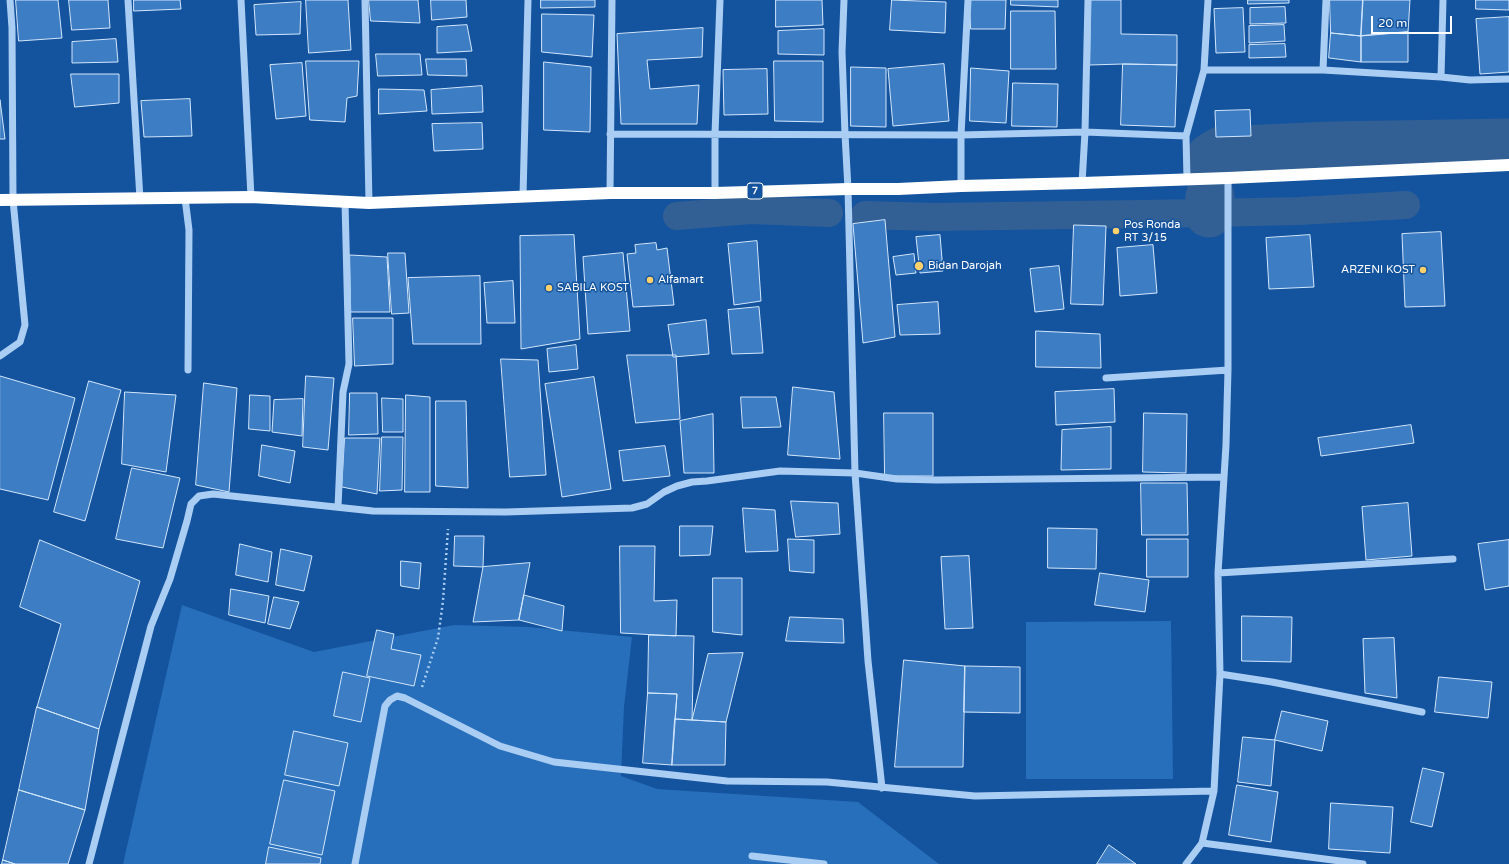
<!DOCTYPE html>
<style>
body{margin:0}
#map{position:relative;width:1509px;height:864px;overflow:hidden;background:#14539d;font-family:"Varela Round",sans-serif}
canvas{display:block}
.scale{position:absolute;left:1371px;top:16px;width:81px;height:18px;box-sizing:border-box;border:2px solid #fff;border-top:0;padding-left:5px;font-size:12px;line-height:14px;white-space:nowrap;color:#fff;-webkit-text-stroke:3px #14539d;paint-order:stroke}
</style>
<div id="map">
<canvas width="1509" height="864"></canvas>
<div class="scale">20 m</div>
</div>
<script>
const c = document.querySelector('canvas').getContext('2d');
c.lineJoin = 'round';
function fill(path, color) { c.fillStyle = color; c.fill(path, 'evenodd'); }
function strokePath(path, color, width, dash) { c.strokeStyle = color; c.lineWidth = width; c.lineCap = dash ? 'butt' : 'round'; c.setLineDash(dash || []); c.stroke(path); }
function label(font, color, halo, rows, align = 'center') {
  c.font = font + ' "Varela Round",sans-serif'; c.lineWidth = 3; c.setLineDash([]); c.textBaseline = 'middle'; c.strokeStyle = halo; c.fillStyle = color; for (const [text, x, y, turn = 0] of rows) {
    c.save(); c.translate(x, y); c.rotate((+turn || 0) * Math.PI / 180); c.textAlign = isNaN(turn) ? turn : align; if (halo) c.strokeText(text, 0, 0); c.fillText(text, 0, 0); c.restore();
  }
}
const green = new Path2D(`
 M182,605L314,652L454,625L529,627L632,637L624,707L621,776L657,789L858,802L939,864H123Z
 M1171,621L1173,779H1026V622Z`);
const canal = new Path2D(`
 M865,215L934,217L1209,213L1299,211L1406,205
 M677,216L751,210L829,213`);
const river = new Path2D(`
 M1211,164V157L1221,151L1330,146L1509,143
 M1209,213L1210,197`);
const building = new Path2D(`
 M16,0H58L62,38L19,41Z
 M69,0H108L110,28L72,30Z
 M134,0H180L181,9L134,11Z
 M306,0H348L351,50L309,53Z
 M369,0H418L420,23L371,21Z
 M431,0H466L467,17L432,20Z
 M541,0H595V7L541,8Z
 M776,0H822L823,25L776,27Z
 M892,0L946,2L945,33L890,30Z
 M970,0H1006L1005,29H971Z
 M1011,0H1058V7L1011,5Z
 M1091,0H1121V34L1177,35V65L1123,64L1090,65Z
 M1248,0H1289V3L1248,4Z
 M1330,0H1363L1361,36L1331,33Z
 M1363,0H1410L1408,32L1361,36Z
 M1476,0H1509V10L1476,9Z
 M301,2L300,34L256,35L254,5Z
 M1285,7L1286,23L1250,24V8Z
 M1243,8L1245,52L1216,53L1214,9Z
 M1011,11H1055L1056,69H1011Z
 M542,14L594,15L592,57L542,52Z
 M1509,17V72L1480,74L1476,19Z
 M467,25L472,51L437,53V27Z
 M1284,25L1285,41L1249,43V26Z
 M703,28L702,57L647,60L650,89L699,85L697,124H621L617,34Z
 M824,29V55L778,54V31Z
 M1408,32V62H1361V36Z
 M1331,33L1361,36V62L1329,58Z
 M116,39L118,62L72,63V42Z
 M1285,44L1286,57L1249,58V45Z
 M376,54H420L422,75L378,76Z
 M426,59H466L467,76L428,75Z
 M306,61H359L357,96L347,98L345,122L310,120Z
 M774,61H823V122L775,121Z
 M544,62L591,67L590,132L544,130Z
 M302,63L306,116L276,119L270,65Z
 M944,64L949,121L893,126L888,69Z
 M1123,64L1177,65L1175,127L1121,125Z
 M851,67L886,68V127L851,126Z
 M971,68L1009,71L1006,123L970,121Z
 M767,69L768,114L724,115L723,70Z
 M71,74H119V103L75,107Z
 M1013,83L1058,84L1057,127L1012,126Z
 M482,86L483,112L432,114L431,90Z
 M379,89L424,90L427,111L379,114Z
 M190,99L192,136L144,137L141,101Z
 M0,100L5,139H0Z
 M1250,110L1251,136L1216,137L1215,111Z
 M482,123L483,149L434,151L432,124Z
 M885,220L895,337L863,343L853,224Z
 M1074,225L1106,226L1103,305L1071,304Z
 M1441,232L1445,306L1405,307L1402,234Z
 M574,235L580,339L521,349L520,236Z
 M940,235L943,271L920,273L916,237Z
 M1310,235L1314,287L1269,289L1266,238Z
 M757,241L761,301L734,305L728,244Z
 M656,243L657,250L667,248L674,305L633,307L627,254L636,253L635,245Z
 M1153,245L1157,293L1120,296L1117,248Z
 M388,253H405L409,313L392,314Z
 M623,253L630,331L588,334L583,257Z
 M914,254L916,273L896,275L893,257Z
 M350,255L387,257L390,312H351Z
 M1059,266L1064,309L1035,312L1030,269Z
 M480,276L481,344H413L408,278Z
 M513,281L515,323H487L484,283Z
 M938,302L940,334L900,335L897,305Z
 M759,307L763,353L732,354L728,310Z
 M353,318H393V364L355,366Z
 M706,320L709,354L673,357L668,325Z
 M1036,331L1100,334L1101,368L1036,367Z
 M576,345L578,369L549,372L547,349Z
 M627,355H676L680,419L636,423Z
 M501,359L538,360L546,475L510,477Z
 M0,376L75,398L48,500L0,489Z
 M306,376L334,378L328,450L303,447Z
 M594,377L611,489L562,497L545,384Z
 M89,381L121,390L85,521L54,512Z
 M204,383L237,388L229,492L196,485Z
 M793,387L834,392L840,459L788,455Z
 M1114,389L1115,422L1056,425L1055,392Z
 M125,392L176,395L166,472L122,464Z
 M350,393H377L378,434L349,435Z
 M250,395L270,396V431L249,429Z
 M406,395L430,397V492H405Z
 M741,397H776L781,427L743,428Z
 M382,398L403,399V432H383Z
 M303,399L302,436L272,432L274,400Z
 M436,401H466L468,488L436,486Z
 M884,413H933V476H885Z
 M1144,413L1187,414L1186,473L1143,472Z
 M713,414L714,473H684L680,421Z
 M1411,425L1414,443L1321,456L1318,438Z
 M1111,427V469L1061,470L1062,430Z
 M382,437H403L402,490L380,491Z
 M345,438H380L377,494L342,487Z
 M262,445L295,451L290,483L259,476Z
 M665,446L670,476L623,481L619,451Z
 M132,468L180,478L163,548L116,539Z
 M1141,483H1187L1188,535H1142Z
 M791,501L838,503L840,534L796,537Z
 M1408,503L1412,556L1366,560L1362,507Z
 M743,508L775,510L778,551L746,552Z
 M680,526H713L710,555L680,556Z
 M1048,528L1097,529L1096,569L1048,568Z
 M455,536H484L483,567L454,566Z
 M788,539L814,540V573L790,571Z
 M1147,539H1188V577H1147Z
 M40,540L140,581L99,729L37,707L61,624L20,607Z
 M1509,540V586L1485,590L1478,544Z
 M240,544L272,552L268,582L236,575Z
 M620,546H655L654,601L677,600L676,636L621,633Z
 M281,549L312,556L304,591L276,585Z
 M969,556L973,628L945,629L941,557Z
 M401,561L421,563L419,589L401,586Z
 M530,563L519,620L473,622L483,567Z
 M1100,573L1149,580L1145,612L1095,605Z
 M713,578H742V635L713,632Z
 M231,589L269,596L265,623L229,615Z
 M524,595L564,606L562,631L519,620Z
 M274,597L299,602L290,629L268,624Z
 M1242,616L1292,617L1291,662L1242,661Z
 M790,617L843,619L844,643L786,641Z
 M377,630L394,634L391,649L421,655L414,686L367,676Z
 M649,635L694,636L692,720L675,719L677,694L648,693Z
 M1394,638L1397,698L1365,693L1363,639Z
 M743,653L726,722L692,720L708,654Z
 M904,660L965,666L963,767H895Z
 M965,666L1020,667V713L964,712Z
 M343,672L370,678L361,722L334,716Z
 M1439,677L1492,682L1488,718L1435,712Z
 M648,693L677,694L672,765L643,763Z
 M37,707L99,729L85,810L19,790Z
 M1282,711L1328,721L1322,751L1275,740Z
 M675,719L726,722L725,765H672Z
 M294,731L348,743L339,786L285,775Z
 M1243,737L1275,740L1271,786L1238,782Z
 M1423,768L1444,773L1432,827L1411,822Z
 M284,780L335,791L322,855L270,844Z
 M1237,785L1278,792L1271,842L1229,835Z
 M19,790L85,810L68,864H15L3,860Z
 M1331,803L1393,807L1390,853L1329,849Z
 M1109,845L1136,864H1097Z
 M269,847L321,858L320,864H266Z
 M3,860L15,864H2Z`);
const path = new Path2D(`
 M422,687L438,638L443,601L448,529`);
const minor = new Path2D(`
 M128,0L140,199
 M241,0L251,197
 M365,0L369,203
 M844,0L842,52L845,134L848,189L855,473L868,661L882,788
 M1204,70H1323L1441,77L1443,0
 M1323,70L1326,0
 M1441,77L1470,80L1509,79
 M610,134L961,135L1085,132L1186,136
 M1187,179L1186,136L1204,70L1208,0
 M1082,183L1085,132L1088,0
 M961,186V135L968,0
 M610,193L612,0
 M715,193V134L720,0
 M523,196L528,0
 M185,198L189,230L188,370
 M0,356L20,342L25,325L13,200L12,28L10,0
 M1106,378L1228,370
 M338,507L343,392L349,364L345,202
 M1218,573L1453,559
 M1220,674L1272,682L1422,712
 M1202,843L1363,864
 M752,856L824,864
 M89,864L151,626L170,579L187,521L191,504L199,496L213,494L373,511L506,512L632,508L647,504L664,492L677,486L692,482L707,481L780,471L855,473L897,479L937,480L1223,477
 M355,864L385,706L390,700L397,696L405,698L500,746L554,762L727,781L827,782L975,796L1214,791
 M1186,864L1202,843L1214,791L1220,674L1218,573L1226,445L1228,370V178`);
const highway = new Path2D(`
 M0,200L251,197L369,203L610,193H715L848,189H898L961,186L1082,183L1228,178L1509,165`);
const markers = [
 [1116,231,4,"#ffd16c"],
 [919,266,5,"#ffd16c"],
 [1423,270,4,"#ffd16c"],
 [650,280,4,"#ffd16c"],
 [549,288,4,"#ffd16c"]
];
const shields = [
 [755,191,16]
];
const shieldNames = [
 ["7",755,191]
];
const poiNames = [
 ["Pos Ronda",1124,225],
 ["RT 3/15",1124,238],
 ["Bidan Darojah",928,266],
 ["ARZENI KOST",1415,270,"right"],
 ["Alfamart",658,280],
 ["SABILA KOST",557,288]
];
fill(green, '#276ebb');
strokePath(canal, '#326095', 28);
strokePath(river, '#326095', 49);
fill(building, '#3d7dc3');
strokePath(building, '#d2e7fd', 1);
strokePath(path, '#aacdf3', 2.5, [2, 3]);
strokePath(minor, '#aacdf3', 7);
strokePath(highway, '#fff', 12);
for (const [x, y, r, color] of markers) { const dot = new Path2D(); dot.arc(x, y, r, 0, 2 * Math.PI); c.fillStyle = color; c.fill(dot); strokePath(dot, '#14539d', 1.5); }
for (const [x, y, w] of shields) { const box = new Path2D(); box.roundRect(x - w / 2, y - 8, w, 16, 3); c.fillStyle = '#14539d'; c.fill(box); strokePath(box, '#fff', 1); }
label('bold 10px', '#fff', null, shieldNames);
label('11px', '#fff', '#14539d', poiNames, 'left');
</script>
